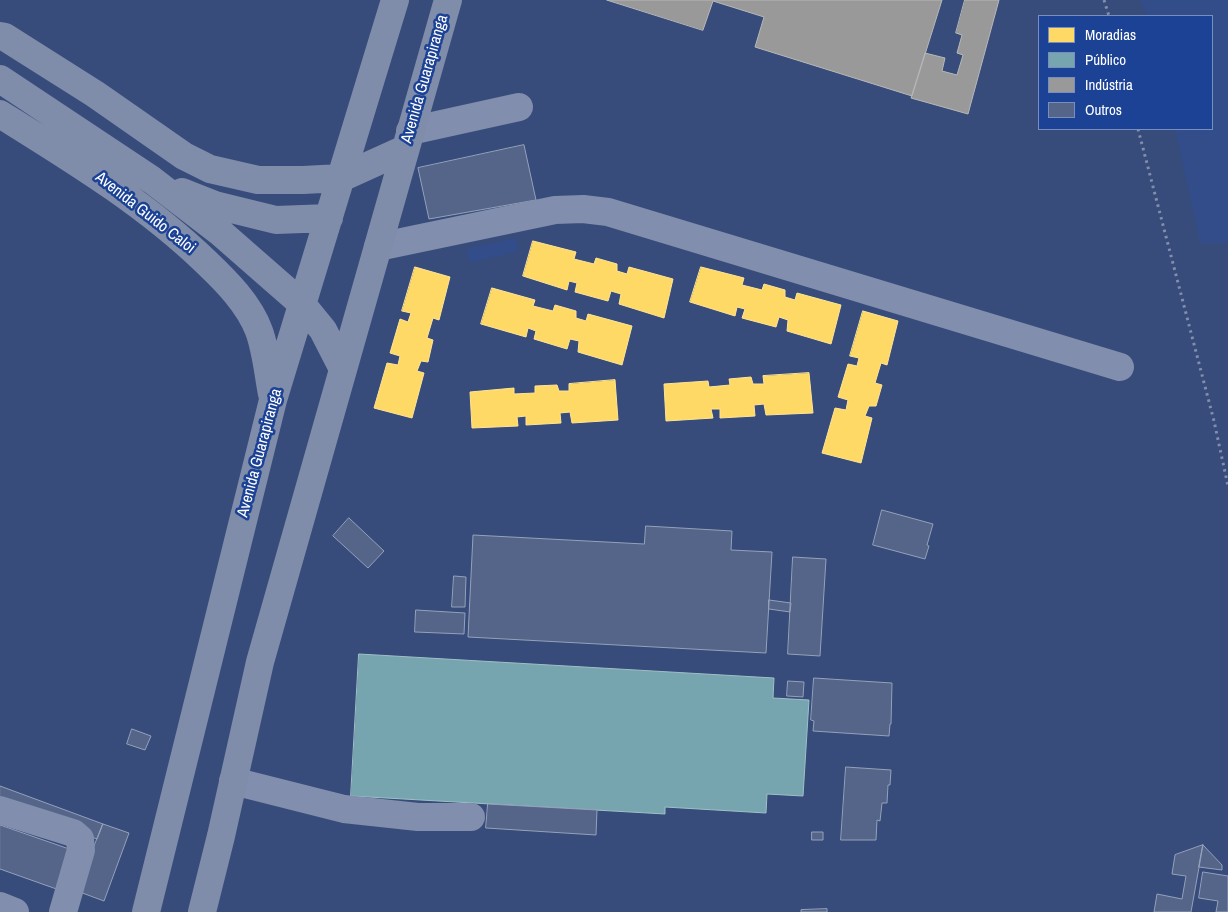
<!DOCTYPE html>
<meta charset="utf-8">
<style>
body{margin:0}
#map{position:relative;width:1228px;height:912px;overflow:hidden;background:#374c7a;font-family:"Archivo Narrow",sans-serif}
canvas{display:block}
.legend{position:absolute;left:1038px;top:15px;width:175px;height:115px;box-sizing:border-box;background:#1c4295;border:1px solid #778ebf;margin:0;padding:6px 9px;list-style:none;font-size:15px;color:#fff}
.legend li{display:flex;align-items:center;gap:10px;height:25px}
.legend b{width:25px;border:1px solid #778ebf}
</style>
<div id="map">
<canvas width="1228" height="912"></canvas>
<ul class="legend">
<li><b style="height:14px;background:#ffd966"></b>Moradias</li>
<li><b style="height:14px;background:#76a5af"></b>Público</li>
<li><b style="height:14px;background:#999"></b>Indústria</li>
<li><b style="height:14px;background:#546589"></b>Outros</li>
</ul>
</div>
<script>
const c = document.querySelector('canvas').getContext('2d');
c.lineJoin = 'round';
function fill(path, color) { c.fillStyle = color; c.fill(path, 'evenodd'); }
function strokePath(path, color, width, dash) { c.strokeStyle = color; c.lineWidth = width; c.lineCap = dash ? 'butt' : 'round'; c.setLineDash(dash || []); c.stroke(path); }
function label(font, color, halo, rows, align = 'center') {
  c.font = font + ' "Archivo Narrow",sans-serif'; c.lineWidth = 5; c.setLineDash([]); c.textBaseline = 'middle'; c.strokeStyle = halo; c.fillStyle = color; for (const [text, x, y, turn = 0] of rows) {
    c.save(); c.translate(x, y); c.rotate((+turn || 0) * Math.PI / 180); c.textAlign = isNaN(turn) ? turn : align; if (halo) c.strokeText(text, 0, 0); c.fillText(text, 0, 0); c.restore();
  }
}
const water = new Path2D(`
 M1140,0H1228V243H1200L1175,129H1212V16H1147Z
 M516,238L518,251L470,263L466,249Z`);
const homes = new Path2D(`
 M533,241L576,252L574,259L594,264L596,258L617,264V271L627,274L629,267L673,279L664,318L619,304L621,294L611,291L608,301L575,292L577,283L569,281L567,290L523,276Z
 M415,267L450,277L439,320L433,318L427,338L433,340L428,362L421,361L417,371L424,373L412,418L374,408L387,363L398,365L400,356L390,353L400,319L408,322L411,313L402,311Z
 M701,267L744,278L742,285L762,290L764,284L785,290V297L795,300L797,293L841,305L831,344L787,331L788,320L779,317L776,327L742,318L745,309L737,307L735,316L690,302Z
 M492,288L535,300L533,306L553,311L555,305L576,311V318L586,321L588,314L632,326L622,365L578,352L579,341L570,339L567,349L534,339L536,331L528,328L526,337L481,324Z
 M863,311L898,321L887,365L881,363L875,383L882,385L876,406H869L865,416L872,418L861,463L822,453L835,408L846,410L848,400L838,397L848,364L857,366L859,358L850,356Z
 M809,373L813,413L766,415L764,404L754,405L755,416L720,418V409H711L713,418L666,421L664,384L708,381L709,387L730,385L729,379L751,377L753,384H764L763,376Z
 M615,380L618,420L572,423L570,412L560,413L561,423L526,425V416L517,417L518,426L472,428L470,392L514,388V394L535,393V386L557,385L559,391H569V384Z`);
const public = new Path2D(`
 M359,654L774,678L773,698L809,700L803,796L767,794L766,813L665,807V814L351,796Z`);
const industry = new Path2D(`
 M607,0H942L912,96L755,47L764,17L713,1L703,30Z
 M965,0H999L968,114L911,98L925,53L945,58L942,71L957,75L963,55L957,53L962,35L956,33Z`);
const building = new Path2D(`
 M524,145L536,200L429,219L418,168Z
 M882,510L933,524L927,545L929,546L925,559L873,545Z
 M349,518L384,551L368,568L333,536Z
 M646,526L732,531L731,550L772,552L766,653L468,637L473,535L644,544Z
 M793,557L826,559L820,656L788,654Z
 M454,576L466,577L465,607H452Z
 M769,600L791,603L790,612L769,609Z
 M416,610L465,613L464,634L415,632Z
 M814,678L892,683L891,724H890L889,736L813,731L814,721L811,720Z
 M788,681L804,682L803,697L787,696Z
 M132,729L151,736L145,750L127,744Z
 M846,767L891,770L890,785H888L887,803H882L880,821L877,820L876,840H841Z
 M0,786L103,824L97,839L0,803Z
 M488,804L597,810L596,835L486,828Z
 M103,824L129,833L104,901L77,891Z
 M0,825L75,851L62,891L0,869Z
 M812,832H823V840H812Z
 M1203,845L1191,912H1154L1157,894L1182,899L1186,876L1172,874L1175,855Z
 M1203,845L1222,865V870L1199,867Z
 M1203,872L1228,876V912H1216L1218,901L1199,898Z
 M827,909V912H801V910Z`);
const path = new Path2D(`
 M1104,0L1109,16
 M1138,129L1214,421L1228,486`);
const minor = new Path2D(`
 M410,131L519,107
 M378,247L555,210L583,209L608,212L1120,367
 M233,781L344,809L418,817H471
 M0,810L73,833L80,839L81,850L63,912
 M0,906L15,912`);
const major = new Path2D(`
 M0,36L5,37L95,94L184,156L210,169L258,180H303L341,178L405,149
 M0,79L152,180L221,233L301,303L323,330L343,369
 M0,114C72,159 145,203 206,262C226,281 249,304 259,331C266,350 268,373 272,394
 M182,192L215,205L276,220L329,218
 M146,912L273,400L395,0
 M202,912L221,836L260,662L448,0`);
const streetNames = [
 ["Avenida Guarapiranga",425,79,-74],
 ["Avenida Guido Caloi",145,213,38],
 ["Avenida Guarapiranga",260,453,-75]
];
fill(water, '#324d89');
fill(homes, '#ffd966');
strokePath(homes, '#ffe494', 1);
fill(public, '#76a5af');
strokePath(public, '#9fc0c7', 1);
fill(industry, '#999');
strokePath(industry, '#b8b8b8', 1);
fill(building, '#546589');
strokePath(building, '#95a1ba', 1);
strokePath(path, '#818ead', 3, [2.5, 4]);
strokePath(minor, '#818ead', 28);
strokePath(major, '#7f8dab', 28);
label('16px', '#fff', '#1c4295', streetNames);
</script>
